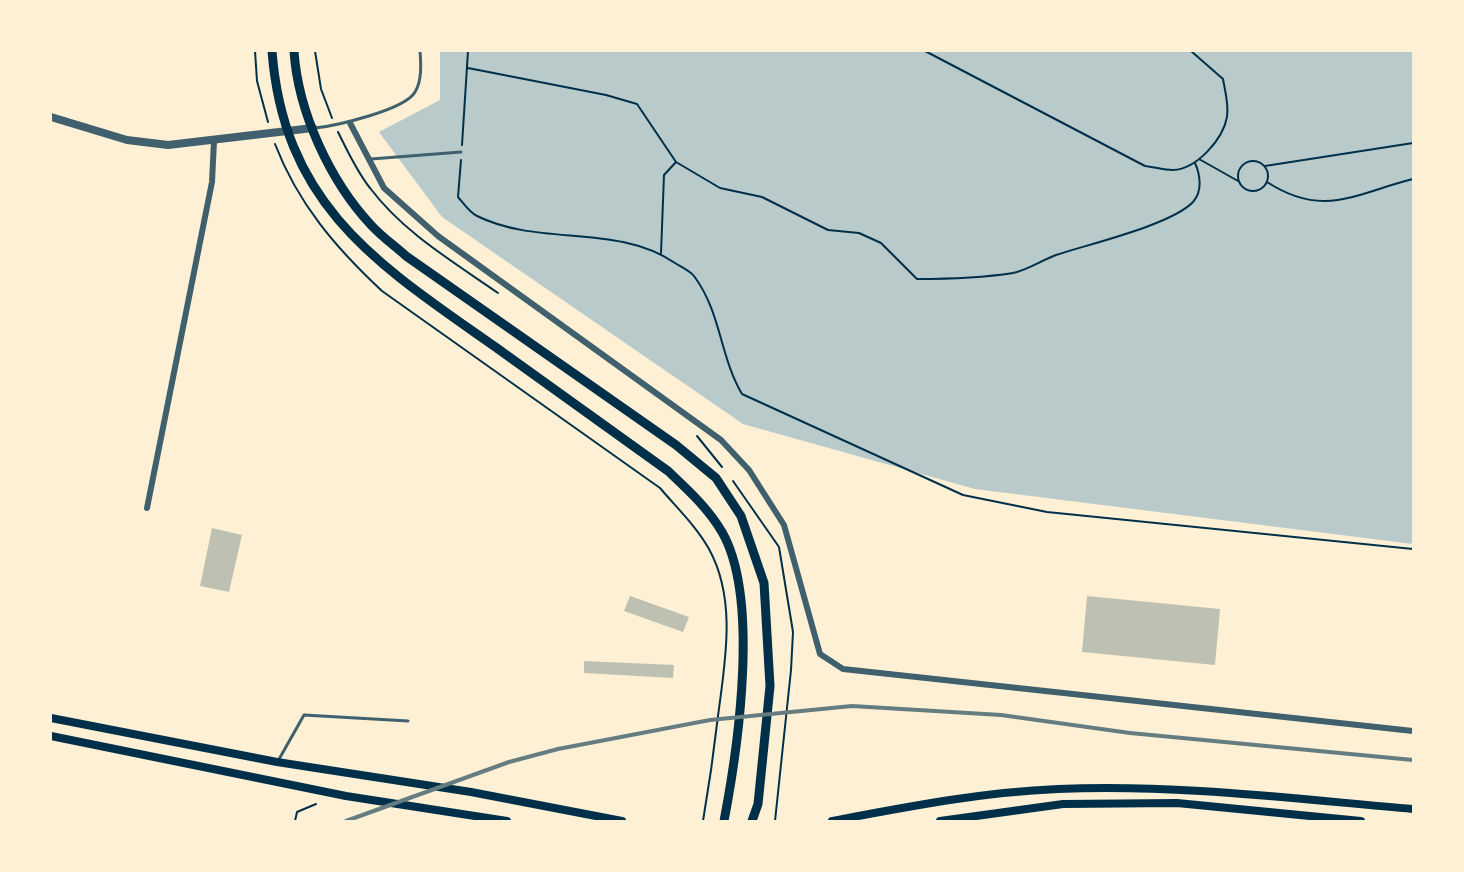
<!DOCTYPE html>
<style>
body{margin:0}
#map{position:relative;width:1464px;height:872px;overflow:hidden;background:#fdf0d5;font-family:"DM Sans",sans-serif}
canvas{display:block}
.frame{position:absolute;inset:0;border:52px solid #fdf0d5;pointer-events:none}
</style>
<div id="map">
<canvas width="1464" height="872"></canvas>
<div class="frame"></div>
</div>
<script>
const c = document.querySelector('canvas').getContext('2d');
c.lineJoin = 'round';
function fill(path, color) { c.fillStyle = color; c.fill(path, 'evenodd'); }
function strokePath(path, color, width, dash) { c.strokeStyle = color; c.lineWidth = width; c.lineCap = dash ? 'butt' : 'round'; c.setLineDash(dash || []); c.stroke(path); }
const green = new Path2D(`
 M440,51H1413V544L975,489L743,424L442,217L379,132L440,100Z`);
const building = new Path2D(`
 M212,528L242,535L229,592L200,586Z
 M630,596L689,617L683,632L624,611Z
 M1087,596L1220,609L1215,665L1082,652Z
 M584,661L674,665L673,678L584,673Z`);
const path = new Path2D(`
 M255,51L257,81L268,122
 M315,51L321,89L332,118
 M925,51L1145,166C1154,167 1164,170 1173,170C1197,169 1223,139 1227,117C1229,104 1225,91 1223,79L1191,51
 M468,68L606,95L637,104L676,162L720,188L762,197L828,230L859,233L881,243L917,279C949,279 981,278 1013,273C1028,270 1042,260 1056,255C1089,244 1171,225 1193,202C1203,191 1200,174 1195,163
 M338,132C347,150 357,172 370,188C404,233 452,261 498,293
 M275,144C298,204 336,248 382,291L660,488C677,508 696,526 709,549C737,600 725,662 718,716C714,751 709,786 703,821
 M462,145L468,51
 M1199,159L1238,181
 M461,160L458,197C463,203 470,213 477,216C540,247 616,223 675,263C681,267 690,271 694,276C721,312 720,357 742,394L963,495L1047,512L1413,549
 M1238 176a15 15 0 1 1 30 0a15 15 0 1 1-30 0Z
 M1265,166L1413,143
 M1267,182C1324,219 1356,193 1413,179
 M661,253L664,175L676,162
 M697,436L722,467
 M733,481L779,547L793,632L791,670L775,821
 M295,821L297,812L316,804`);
const service = new Path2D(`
 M315,128C335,126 405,110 415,92C422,81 421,64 420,51
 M371,159L461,152
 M278,761L304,715L408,721`);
const minor = new Path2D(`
 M350,123L384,188L438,236L721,440L749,470L784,525L820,654L843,669L1413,731
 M147,508L212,182L214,141`);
const tertiary = new Path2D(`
 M51,117L127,140L168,145L313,128`);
const secondary = new Path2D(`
 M51,718L277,762L471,792L622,821
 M51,736L346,796L507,821
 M832,821C906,807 982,792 1058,789C1177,784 1295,799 1413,809
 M940,821L1063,804L1177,803L1361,821`);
const primary = new Path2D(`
 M272,51C284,207 379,265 494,346C552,387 610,429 668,471C688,490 708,508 722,532C760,598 738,748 724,821
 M294,51C298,112 330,181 371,225C382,237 395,246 406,256L676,445L716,478L741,516L764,583L770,686L758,804L752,821`);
const rail = new Path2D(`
 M346,821L509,762L558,749L710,720L852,706L1001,715L1130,733L1413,760`);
fill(green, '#b9caca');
fill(building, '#bec0b2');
strokePath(path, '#003049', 2);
strokePath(service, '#3f606c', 3);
strokePath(minor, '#3f606c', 6);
strokePath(tertiary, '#3f606c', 8);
strokePath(secondary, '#003049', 8);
strokePath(primary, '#003049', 9);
strokePath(rail, '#657d81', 4);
</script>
